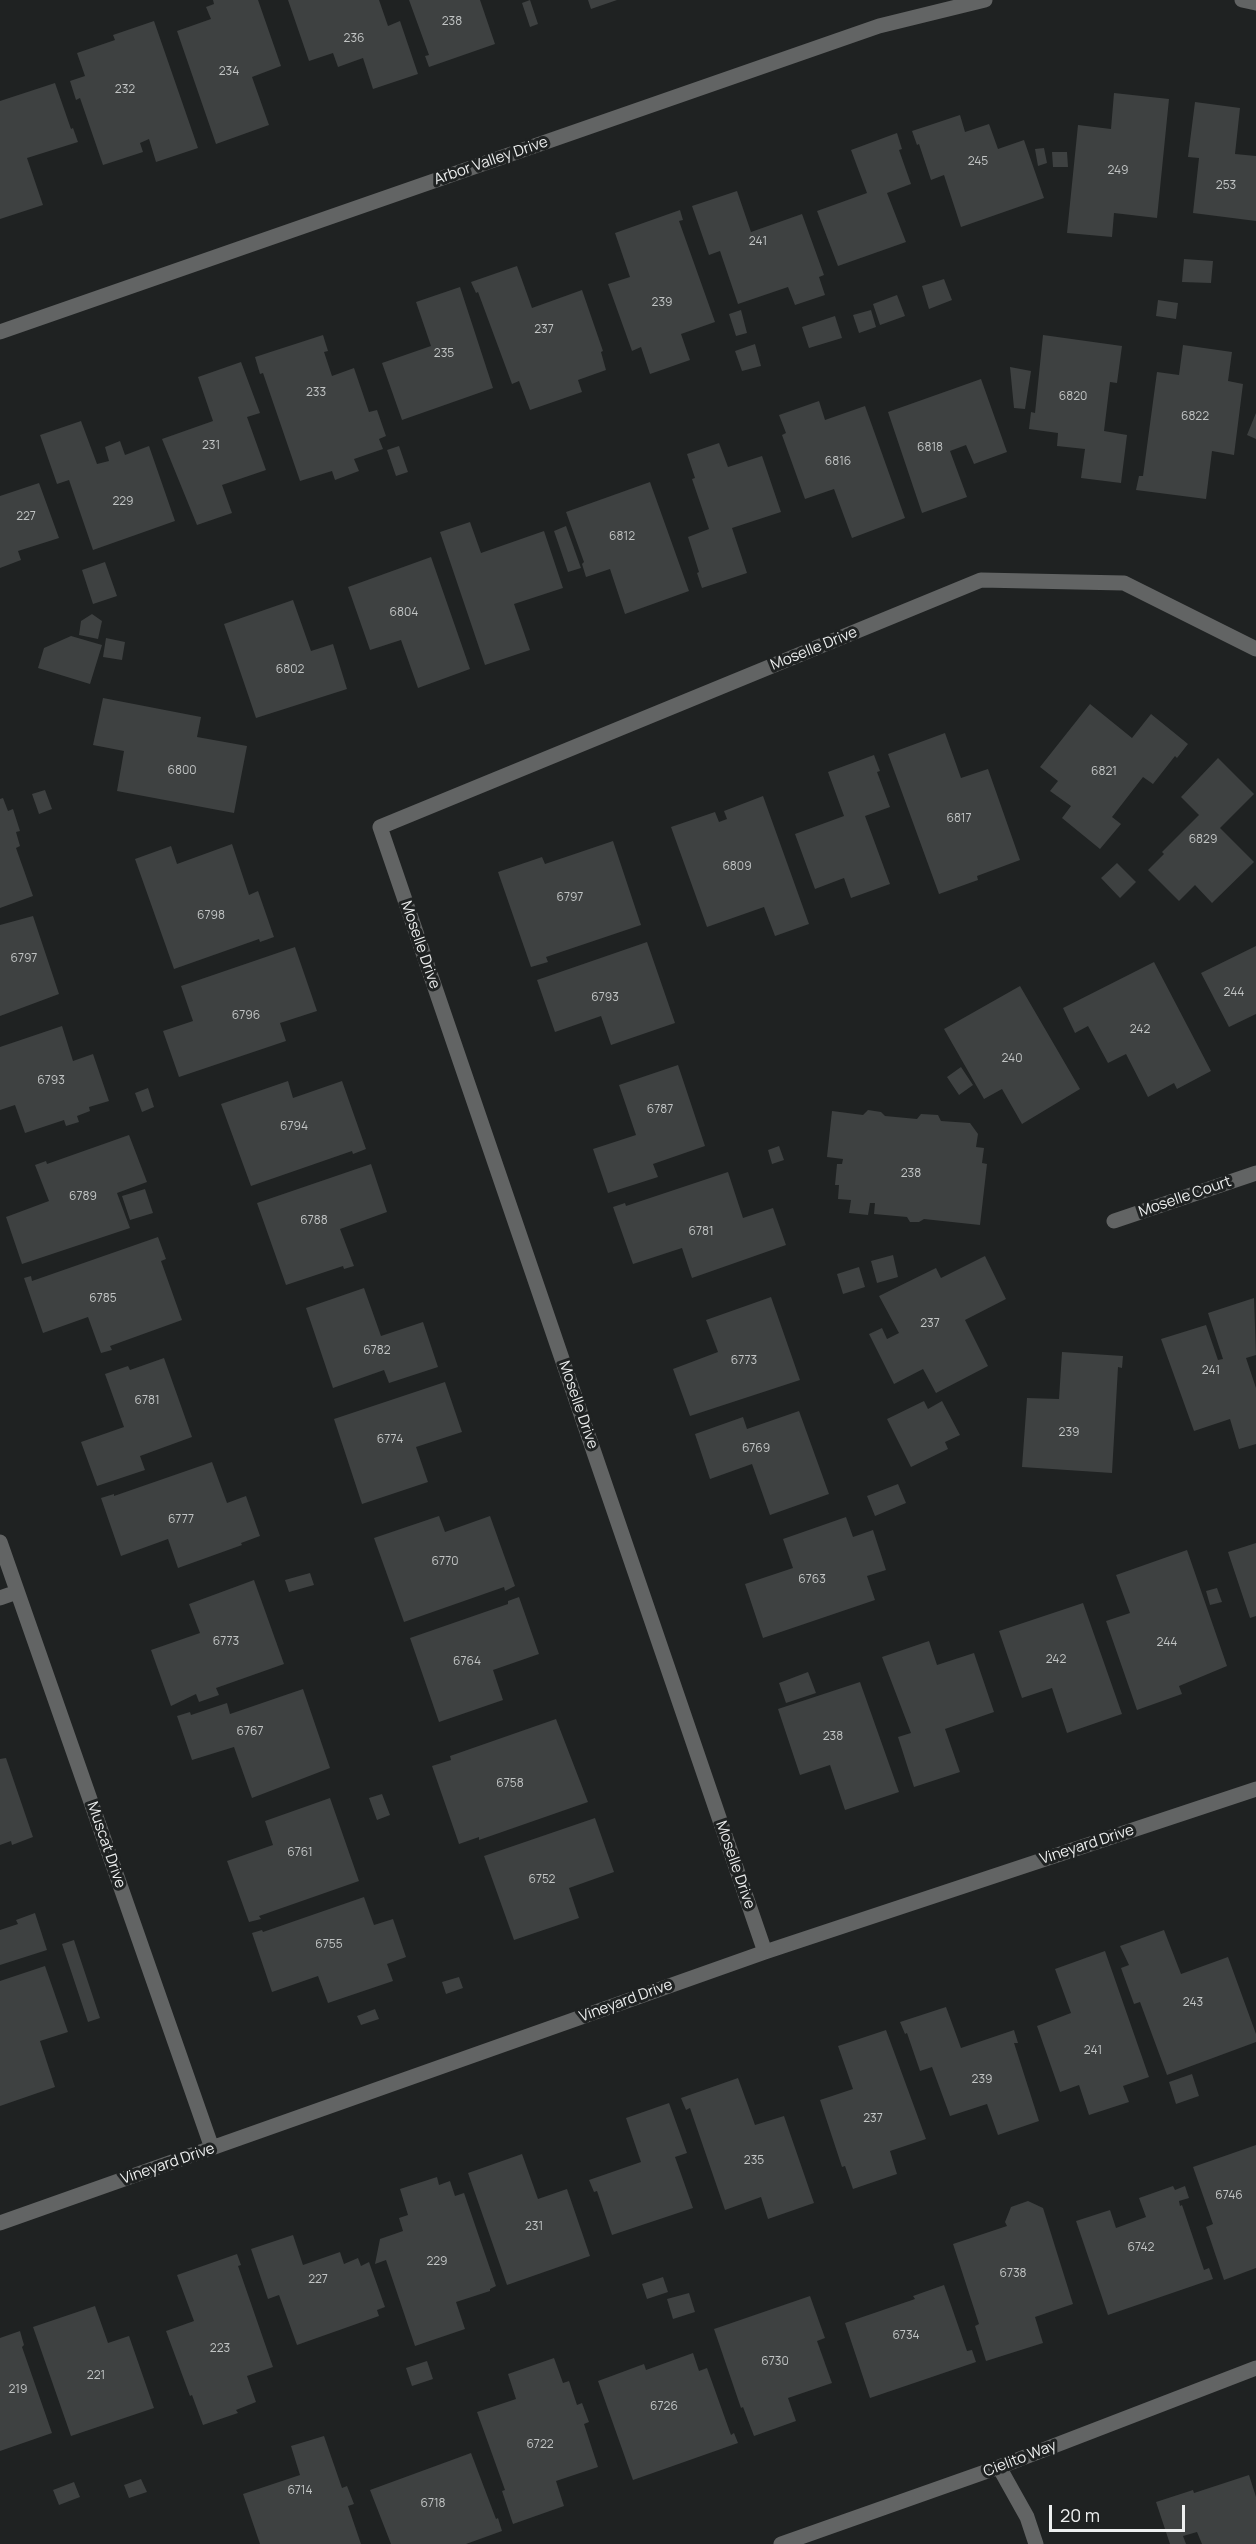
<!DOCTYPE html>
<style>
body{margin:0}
#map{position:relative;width:1256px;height:2544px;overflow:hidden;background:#1f2222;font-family:Manrope,sans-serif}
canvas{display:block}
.scale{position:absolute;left:1049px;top:2505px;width:136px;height:27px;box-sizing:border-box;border:3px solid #edefef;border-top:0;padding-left:8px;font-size:18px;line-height:21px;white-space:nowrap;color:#edefef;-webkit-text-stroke:4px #1f2222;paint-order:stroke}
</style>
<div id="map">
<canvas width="1256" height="2544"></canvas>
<div class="scale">20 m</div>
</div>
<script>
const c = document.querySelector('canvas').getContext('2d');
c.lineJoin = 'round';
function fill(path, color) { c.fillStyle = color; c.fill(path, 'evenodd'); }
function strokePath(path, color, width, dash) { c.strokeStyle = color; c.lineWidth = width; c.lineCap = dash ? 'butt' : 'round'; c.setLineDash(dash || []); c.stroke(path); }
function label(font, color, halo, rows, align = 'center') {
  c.font = font + ' Manrope,sans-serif'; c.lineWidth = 6; c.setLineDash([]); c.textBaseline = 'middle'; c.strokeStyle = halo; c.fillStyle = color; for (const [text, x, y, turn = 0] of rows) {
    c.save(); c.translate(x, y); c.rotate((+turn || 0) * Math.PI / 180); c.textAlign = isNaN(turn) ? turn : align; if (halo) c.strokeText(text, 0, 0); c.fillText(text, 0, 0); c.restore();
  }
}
const building = new Path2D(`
 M213,0H258L281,66L252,77L269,125L216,144L177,31L211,19L206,7L214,4Z
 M288,0H379L388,26L400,21L418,74L373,89L363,58L338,67L333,53L309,61Z
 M409,0H480L495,44L429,67L425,56L429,55Z
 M530,0L538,24L530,27L522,3Z
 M588,0H617L591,9Z
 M154,21L198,148L156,162L149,139L140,143L143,152L103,165L80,98L76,100L70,81L85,76L77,53L115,40L113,35Z
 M55,83L71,129L73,128L78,142L27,158L43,205L0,219V101Z
 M1114,93L1169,99L1157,218L1114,213L1112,237L1067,233L1078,125L1111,129Z
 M1195,102L1240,108L1235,154L1256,156V221L1193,213L1199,158L1188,157Z
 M960,115L965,132L989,124L998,149L1024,140L1044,198L961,227L944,175L931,180L919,144L917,145L912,131Z
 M897,133L902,149L899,150L911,184L887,193L906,242L838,266L817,211L867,193L851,150Z
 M1044,148L1047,163L1038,166L1035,149Z
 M1052,152H1067L1068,167H1053Z
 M737,191L751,232L802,214L824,275L819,277L825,295L795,305L788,287L738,304L720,251L709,255L692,206Z
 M680,210L683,220L679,221L715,322L681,334L690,360L650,374L641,347L632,351L608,284L630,277L615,233Z
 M1184,259L1213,261L1211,283L1182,282Z
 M517,266L532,308L582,290L603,351L601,352L606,370L578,380L582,392L530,410L519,381L512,384L478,292L476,293L471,282Z
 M944,279L952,300L929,309L922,286Z
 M460,287L493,388L402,420L382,363L431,346L416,302Z
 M897,295L905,316L880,325L873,304Z
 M1158,300L1178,303L1176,319L1156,316Z
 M741,310L747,333L736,336L729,314Z
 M871,310L876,327L859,333L853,315Z
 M835,316L842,338L809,348L802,327Z
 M323,335L328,351L324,352L332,376L354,368L369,412L377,410L386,436L379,439L383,449L354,459L359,471L335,480L332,471L300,481L263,373L260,374L255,357Z
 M1043,335L1122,346L1117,383L1110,382L1104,431L1127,435L1121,483L1081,478L1085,449L1057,446L1058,433L1029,429L1031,412L1035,413Z
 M755,344L761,366L742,371L735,351Z
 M1183,345L1232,352L1228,381L1243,384L1234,455L1212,451L1206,499L1136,490L1139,476H1143L1157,372L1179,375Z
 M241,362L260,413L247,417L266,470L222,485L232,513L197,525L162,439L213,421L198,377Z
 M1010,367L1031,371L1025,409L1014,408Z
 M981,379L1007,452L974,464L966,445L950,451L967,497L922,513L888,412Z
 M819,401L825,420L865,406L905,518L852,538L834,489L805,499L782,435L786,433L779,415Z
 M1256,413V439L1247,435Z
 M81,421L97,464L109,461L105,447L120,441L125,455L149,446L175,521L93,550L69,480L57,484L40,435Z
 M719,443L728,467L762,456L781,512L732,528L747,573L702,588L697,573L699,572L688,537L709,529L692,479L695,478L687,454Z
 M399,446L408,472L396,476L387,450Z
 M650,482L689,591L625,614L610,569L586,577L582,564L584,562L566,512Z
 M39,483L59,538L18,551L21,560L0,568V496Z
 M470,522L481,553L544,531L563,588L514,604L530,650L485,665L440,532Z
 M566,526L581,568L568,572L554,531Z
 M431,557L470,669L418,688L401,640L370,650L348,587Z
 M105,562L117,596L93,604L82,570Z
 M293,600L311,651L333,644L347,689L256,718L224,624Z
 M92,614L102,621L98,639L79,635L81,621Z
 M71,636L102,645L90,684L38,668L44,648Z
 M106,638L125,642L122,660L103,657Z
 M103,698L201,717L197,737L247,746L234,813L117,791L124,751L93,745Z
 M1090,704L1132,738L1151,714L1188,744L1177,758L1175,756L1153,784L1143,777L1112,817L1121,824L1100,849L1062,818L1071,806L1050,791L1058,781L1040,767Z
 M945,733L961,778L988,769L1020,860L977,876L978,880L939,894L888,754Z
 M874,755L880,771L877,772L890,807L865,816L890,884L851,898L844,878L815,889L795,834L844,816L828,772Z
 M1218,758L1254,794L1220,828L1254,862L1212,903L1195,885L1179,901L1148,870L1164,854L1162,852L1199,815L1181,797Z
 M45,790L52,809L39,814L32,794Z
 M763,796L809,924L775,936L764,907L707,927L671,827L715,812L719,822L727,819L724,811Z
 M3,798L8,811L13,809L20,831L16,832L20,846L16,848L33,896L0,908V799Z
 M613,841L641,925L546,957L548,962L531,967L498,872L542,857L545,864Z
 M232,844L249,895L258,891L274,937L260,942L259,939L174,969L135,859L171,846L177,864Z
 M1117,863L1136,882L1120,898L1101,878Z
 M33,916L59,994L0,1016V925Z
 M647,942L675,1023L611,1045L601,1016L555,1032L537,980Z
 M1256,946V1014L1229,1027L1201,973Z
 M295,947L317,1011L280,1023L286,1041L179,1077L163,1031L193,1021L181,986Z
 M1154,962L1211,1071L1177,1089L1174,1083L1148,1097L1126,1054L1108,1063L1088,1026L1075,1033L1063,1008Z
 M1020,986L1080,1089L1022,1124L1002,1089L984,1099L944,1029Z
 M62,1026L73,1061L93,1054L109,1101L89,1107L90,1111L77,1116L79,1122L66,1126L64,1120L25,1133L15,1105L0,1110V1047Z
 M678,1065L705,1146L653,1164L658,1177L608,1193L593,1149L636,1135L619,1085Z
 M961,1067L973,1085L959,1095L947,1077Z
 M288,1081L293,1098L342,1081L366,1149L353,1154L352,1151L251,1186L221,1104Z
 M148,1088L154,1107L142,1112L135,1093Z
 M868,1110L881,1112L885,1116L917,1119L921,1114L938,1115L941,1121L970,1123L978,1134L976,1147L984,1148L982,1163L987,1164L980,1225L924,1219L919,1222H910L907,1217L874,1214L875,1203H870L868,1215L849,1213L851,1200L838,1199L839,1185H835L837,1164H842L843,1159L827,1157L832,1111L863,1115Z
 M129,1135L147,1182L117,1193L130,1228L22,1264L6,1217L49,1201L35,1165L46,1161L47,1164Z
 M779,1146L784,1160L772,1164L768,1150Z
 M371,1164L387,1212L340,1229L354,1266L344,1269L343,1266L286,1285L257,1203Z
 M728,1172L743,1218L773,1208L786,1245L692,1278L682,1248L633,1264L613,1207L625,1203L626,1206Z
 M145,1189L153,1213L130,1220L122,1196Z
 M158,1237L166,1259L161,1261L182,1320L110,1346L112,1350L101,1353L88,1317L43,1333L24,1278L31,1276L32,1281Z
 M893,1255L898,1277L877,1283L871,1261Z
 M985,1256L1006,1299L965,1320L988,1366L936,1393L923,1369L894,1384L869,1334L882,1328L887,1339L899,1333L879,1296L936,1268L941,1278Z
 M859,1267L865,1287L843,1294L837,1274Z
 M364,1288L381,1336L423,1322L438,1367L389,1383L384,1370L333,1388L306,1308Z
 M771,1297L800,1380L690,1416L673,1369L718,1352L706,1320Z
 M1254,1298L1256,1355L1246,1358L1256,1388V1444L1239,1449L1230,1419L1194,1431L1161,1339L1206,1325L1218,1360L1223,1359L1208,1313Z
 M1062,1352L1123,1356L1122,1368L1118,1367L1112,1473L1022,1467L1027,1398L1059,1399Z
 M164,1358L192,1437L140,1456L145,1470L97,1486L81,1442L124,1427L105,1374L128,1366L130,1370Z
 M445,1382L462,1432L416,1447L428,1482L362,1504L334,1419Z
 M924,1401L928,1409L942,1401L960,1435L945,1442L948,1449L911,1467L887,1419Z
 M799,1411L829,1494L770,1515L752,1464L710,1479L695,1434L743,1417L747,1429Z
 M212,1462L227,1503L246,1496L260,1536L241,1543L242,1545L178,1568L168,1539L121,1556L101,1498L114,1494V1496Z
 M898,1484L906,1503L875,1516L867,1496Z
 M439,1516L445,1532L490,1516L515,1586L505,1591L504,1587L404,1622L374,1538Z
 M846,1517L853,1537L873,1530L886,1570L867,1576L875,1600L763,1638L745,1584L793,1568L783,1539Z
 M1256,1543V1616L1250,1618L1228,1552Z
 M1187,1550L1227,1666L1179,1686L1182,1694L1137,1710L1106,1621L1130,1613L1116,1575Z
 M310,1573L314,1585L289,1592L285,1580Z
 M254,1580L284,1664L216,1688L219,1695L199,1702L196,1694L171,1706L151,1650L200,1633L189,1604Z
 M1217,1588L1222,1602L1210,1605L1206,1591Z
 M519,1597L539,1654L493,1670L503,1700L439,1722L410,1638L508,1604V1601Z
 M1083,1603L1122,1714L1067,1733L1052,1688L1022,1698L999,1631Z
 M929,1641L937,1665L974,1653L994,1712L945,1729L960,1772L914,1787L898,1737L911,1733L882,1657Z
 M808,1672L816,1693L786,1703L779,1683Z
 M860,1682L899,1792L845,1810L830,1765L800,1775L778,1709Z
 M303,1689L330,1768L252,1798L234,1747L192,1760L177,1716L190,1712L191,1715L227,1703L230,1714Z
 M556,1719L588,1802L479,1840V1837L459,1844L432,1766L451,1760L450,1756Z
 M6,1758L33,1837L12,1845L11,1841L0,1845V1759Z
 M382,1794L390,1815L377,1820L369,1798Z
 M330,1798L359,1881L259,1916L261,1919L249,1922L227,1861L273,1845L265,1821Z
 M595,1818L614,1872L569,1888L579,1918L514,1940L484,1856Z
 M364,1897L374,1925L393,1919L406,1957L387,1964L393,1981L328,2003L318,1976L272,1992L252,1933L262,1930L263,1932Z
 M35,1913L47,1950L0,1965V1930L18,1924L16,1920Z
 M1164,1930L1181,1974L1228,1957L1256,2034V2042L1167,2075L1140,2002L1134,2004L1121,1968L1129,1965L1120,1946Z
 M74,1940L100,2018L88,2022L62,1944Z
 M1105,1951L1149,2077L1123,2086L1129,2102L1089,2115L1079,2085L1060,2092L1037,2026L1071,2013L1055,1969Z
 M45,1966L68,2032L40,2041L55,2087L0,2106V1981Z
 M459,1977L463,1988L446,1994L442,1982Z
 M946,2007L961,2048L1014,2030L1018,2043H1014L1039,2121L998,2135L987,2104L950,2116L932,2067L920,2071L907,2033L905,2034L900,2022Z
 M375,2009L379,2019L361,2025L357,2016Z
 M886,2030L926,2139L890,2151L897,2174L853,2189L845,2166L842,2167L820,2100L853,2089L838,2046Z
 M1192,2074L1199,2096L1176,2104L1169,2082Z
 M738,2078L755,2125L784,2116L814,2203L768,2219L761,2197L725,2210L690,2108L686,2110L681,2098Z
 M669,2103L687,2153L675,2157L693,2208L612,2235L597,2191L594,2192L589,2180L641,2162L626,2118Z
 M1256,2145V2268L1224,2280L1206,2227L1213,2224L1193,2167Z
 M522,2154L538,2199L567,2189L590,2256L507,2285L468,2173Z
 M437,2177L439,2185L450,2181L455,2196L464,2193L496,2286L490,2289V2291L456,2302L465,2329L415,2346L386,2260L375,2264L380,2239L403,2231L399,2218L408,2215L400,2189Z
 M1173,2186L1175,2190L1185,2186L1189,2198L1179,2201L1180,2206L1182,2205L1204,2270L1209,2268L1213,2279L1108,2315L1076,2221L1110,2210L1116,2228L1146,2217L1139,2198Z
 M1028,2201L1043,2208L1073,2304L1035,2317L1043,2343L986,2361L975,2326L979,2324L953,2244L1007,2226L1005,2222L1011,2207Z
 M293,2235L303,2265L340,2252L344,2264L358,2258L361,2266L369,2262L385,2307L377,2310L379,2316L297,2345L279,2295L268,2299L251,2249Z
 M237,2254L241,2265L238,2266L273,2367L247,2376L256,2402L236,2410L238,2413L203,2425L192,2395L190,2396L166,2331L194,2321L177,2275Z
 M663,2277L668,2292L647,2299L642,2284Z
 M944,2285L967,2351L972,2350L976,2362L870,2398L845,2323L915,2299L913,2296Z
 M689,2293L695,2312L673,2319L667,2299Z
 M810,2296L825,2338L817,2341L832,2383L788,2398L796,2421L754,2436L743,2407L741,2408L714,2329Z
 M95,2306L108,2343L129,2336L154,2408L71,2436L33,2327Z
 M20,2331L24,2345L22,2347L52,2433L0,2451V2338Z
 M693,2353L699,2371L707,2368L731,2435L734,2433L738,2443L633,2480L598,2381L644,2364L646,2370Z
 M554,2358L563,2383L569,2381L577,2405L582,2403L589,2422L584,2424L598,2467L556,2481L564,2506L513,2524L502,2491L505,2490L477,2412L516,2399L508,2374Z
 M427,2361L433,2379L412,2386L406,2368Z
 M324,2436L342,2488L347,2486L354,2504L348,2506L361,2544H260L243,2494L300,2475L291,2446Z
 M471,2453L496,2519L498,2518L502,2531L466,2544H391L370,2490Z
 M1249,2475L1256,2497V2544H1202L1197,2532L1183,2536L1186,2544H1170L1156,2502L1193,2490L1194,2493Z
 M141,2479L147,2492L129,2498L124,2485Z
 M74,2482L80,2497L59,2505L53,2490Z`);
const minor = new Path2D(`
 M1242,0L1256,3
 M0,332L879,26L985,0
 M1114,1221L1256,1173
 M0,1542L212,2148
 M0,1598L17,1592
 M765,1952L380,827L981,580L1124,583L1256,649
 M0,2223L765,1952L1256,1789
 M999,2467L1027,2517L1036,2544
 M781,2544L999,2467L1256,2368`);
const numberNames = [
 ["238",452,22],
 ["236",354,39],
 ["234",229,72],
 ["232",125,90],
 ["245",978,162],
 ["249",1118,171],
 ["253",1226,186],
 ["241",758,242],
 ["239",662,303],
 ["237",544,330],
 ["235",444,354],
 ["233",316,393],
 ["6820",1073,397],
 ["6822",1195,417],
 ["231",211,446],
 ["6818",930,448],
 ["6816",838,462],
 ["229",123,502],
 ["227",26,517],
 ["6812",622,537],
 ["6804",404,613],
 ["6802",290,670],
 ["6800",182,771],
 ["6821",1104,772],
 ["6817",959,819],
 ["6829",1203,840],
 ["6809",737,867],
 ["6797",570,898],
 ["6798",211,916],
 ["6797",24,959],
 ["244",1234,993],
 ["6793",605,998],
 ["6796",246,1016],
 ["242",1140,1030],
 ["240",1012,1059],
 ["6793",51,1081],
 ["6787",660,1110],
 ["6794",294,1127],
 ["238",911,1174],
 ["6789",83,1197],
 ["6788",314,1221],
 ["6781",701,1232],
 ["6785",103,1299],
 ["237",930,1324],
 ["6782",377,1351],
 ["6773",744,1361],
 ["241",1211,1371],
 ["6781",147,1401],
 ["239",1069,1433],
 ["6774",390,1440],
 ["6769",756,1449],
 ["6777",181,1520],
 ["6770",445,1562],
 ["6763",812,1580],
 ["6773",226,1642],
 ["244",1167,1643],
 ["242",1056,1660],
 ["6764",467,1662],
 ["6767",250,1732],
 ["238",833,1737],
 ["6758",510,1784],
 ["6761",300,1853],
 ["6752",542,1880],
 ["6755",329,1945],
 ["243",1193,2003],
 ["241",1093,2051],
 ["239",982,2080],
 ["237",873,2119],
 ["235",754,2161],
 ["6746",1229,2196],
 ["231",534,2227],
 ["6742",1141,2248],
 ["229",437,2262],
 ["6738",1013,2274],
 ["227",318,2280],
 ["6734",906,2336],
 ["223",220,2349],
 ["6730",775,2362],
 ["221",96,2376],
 ["219",18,2390],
 ["6726",664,2407],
 ["6722",540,2445],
 ["6714",300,2491],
 ["6718",433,2504]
];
const streetNames = [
 ["Arbor Valley Drive",491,161,-19],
 ["Moselle Drive",814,649,-22],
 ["Moselle Drive",420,945,71],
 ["Moselle Court",1185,1197,-19],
 ["Moselle Drive",578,1405,71],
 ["Muscat Drive",106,1845,71],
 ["Vineyard Drive",1087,1845,-18],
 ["Moselle Drive",735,1865,71],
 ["Vineyard Drive",626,2001,-20],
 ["Vineyard Drive",168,2164,-19],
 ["Cielito Way",1020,2459,-21]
];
fill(building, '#3e4141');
strokePath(minor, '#626464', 15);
label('12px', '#c1c4c4', null, numberNames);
label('15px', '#edefef', '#1f2222', streetNames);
</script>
